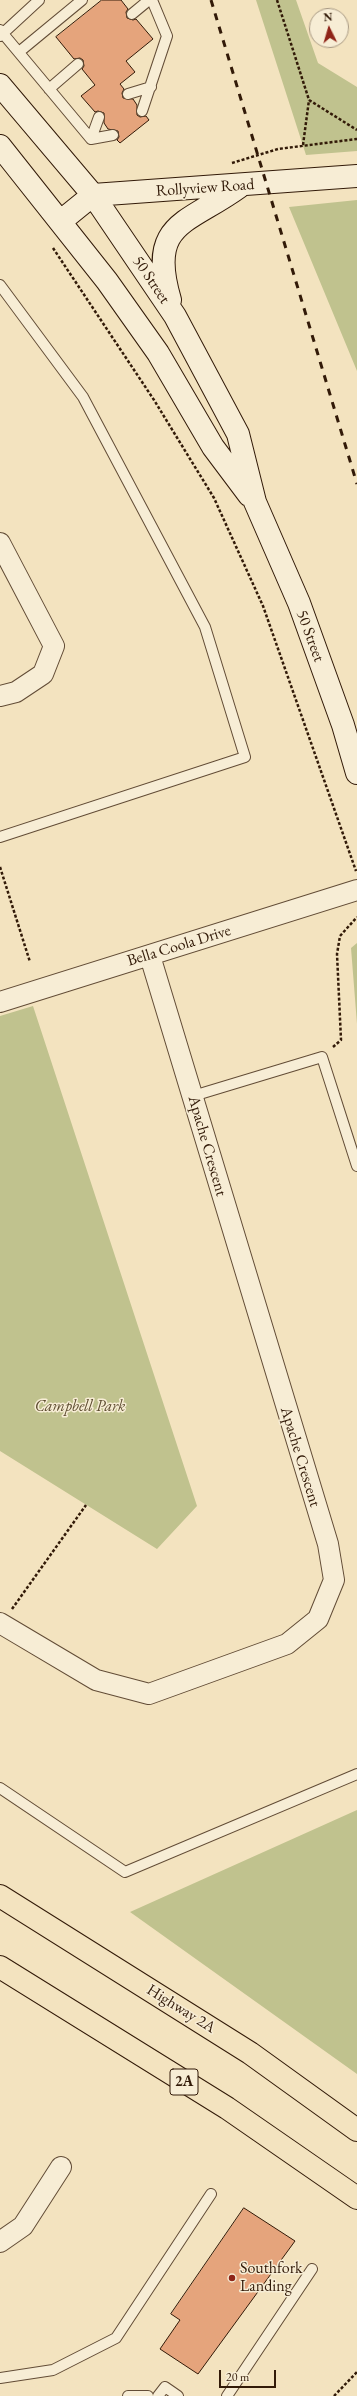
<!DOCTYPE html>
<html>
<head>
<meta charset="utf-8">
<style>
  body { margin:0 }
  #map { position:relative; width:357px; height:2396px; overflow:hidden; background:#f3e3bf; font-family:"EB Garamond",serif }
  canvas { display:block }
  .north { position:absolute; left:309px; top:8px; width:40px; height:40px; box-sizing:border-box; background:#f7edd5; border:1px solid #a89983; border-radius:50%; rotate:355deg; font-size:11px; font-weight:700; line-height:16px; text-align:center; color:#321a08 }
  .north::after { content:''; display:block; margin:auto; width:14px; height:18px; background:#8f2418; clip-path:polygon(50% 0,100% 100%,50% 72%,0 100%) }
  .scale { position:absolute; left:219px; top:2370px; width:57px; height:18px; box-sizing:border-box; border:2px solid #321a08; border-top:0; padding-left:5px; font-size:12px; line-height:14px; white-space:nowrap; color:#321a08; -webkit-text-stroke:3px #f7edd5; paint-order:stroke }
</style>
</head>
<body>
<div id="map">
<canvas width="357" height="2396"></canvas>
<div class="north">N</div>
<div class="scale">20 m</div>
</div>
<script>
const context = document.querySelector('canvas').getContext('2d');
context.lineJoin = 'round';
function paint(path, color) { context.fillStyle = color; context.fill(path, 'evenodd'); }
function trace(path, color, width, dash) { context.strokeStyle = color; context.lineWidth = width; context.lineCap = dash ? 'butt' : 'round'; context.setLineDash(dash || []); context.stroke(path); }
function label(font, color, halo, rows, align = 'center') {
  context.font = font + ' "EB Garamond",serif'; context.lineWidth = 3; context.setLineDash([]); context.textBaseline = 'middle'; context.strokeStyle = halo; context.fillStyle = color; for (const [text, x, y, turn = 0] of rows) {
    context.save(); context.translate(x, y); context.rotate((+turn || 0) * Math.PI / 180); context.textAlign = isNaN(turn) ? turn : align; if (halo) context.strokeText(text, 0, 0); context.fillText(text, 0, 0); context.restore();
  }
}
paint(new Path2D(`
  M256,0H296L318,63L357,87V151L306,155Z
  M357,200V371L289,207Z
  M357,943V1024L351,948Z
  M33,1006L197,1506L157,1549L0,1451V1016Z
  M357,1810V2074L130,1912Z`), '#c0c28e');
const building = new Path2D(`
  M102,0H121L128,9L126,12L127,18L133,20L136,19L153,39L126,61L135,72L120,84L124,89L122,93L123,98L133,99L137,105V115L140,117L146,116L149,120L120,143L117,140L119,137L118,131L108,129L104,123V113L98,111L95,112L81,96L95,85L82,69L84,66L83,60L80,58L74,59L56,37Z
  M244,2208L295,2241L198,2374L160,2349L180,2320L171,2314Z`);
paint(building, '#e5a47c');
trace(building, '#321a08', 1);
const lane = new Path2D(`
  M132,14L149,0
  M0,30L91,139
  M0,36L39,0
  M19,52L82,0
  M49,89L78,64
  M128,94L151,87
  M142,111L167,36L152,0
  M91,139L99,117
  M91,139L113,135
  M0,285L83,397L205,627L245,757L0,837
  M193,1096L322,1057L357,1166
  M0,1788L125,1872L357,1774
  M0,2378L53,2370L116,2338L211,2194
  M128,2396H148
  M158,2396L165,2387L178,2396
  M227,2396L312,2269`);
const street = new Path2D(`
  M0,543L54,646L43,674L16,692L0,696
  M0,1002L357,890
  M0,1623L96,1680L149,1694L287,1644L318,1619L334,1580L328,1544L150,956
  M0,2242L23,2226L61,2167`);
const secondary = new Path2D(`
  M0,85L93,195L175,316L238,434L255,502L299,603L343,725L357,773
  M0,146L107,281L158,353L213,447L249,495
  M61,221L93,195L357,176
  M170,300C147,222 188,224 239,187`);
const primary = new Path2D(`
  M0,1896L250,2053L357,2130
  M0,1967L227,2108L357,2198`);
trace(lane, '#624c36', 12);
trace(street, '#624c36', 22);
trace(secondary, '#321a08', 24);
trace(primary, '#321a08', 24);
trace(new Path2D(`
  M277,0L309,100L357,130
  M303,145L309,100
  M232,163L278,149L357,139
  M53,248L154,400L214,498L263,606L356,871
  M0,867L30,962
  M333,1047L341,1040L337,954L340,936L357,917
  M12,1609L86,1505
  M334,2396L357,2372`), '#321a08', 2.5, [3, 2]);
trace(lane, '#f7edd5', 10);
trace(street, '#f7edd5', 20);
trace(secondary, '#f7edd5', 22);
trace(primary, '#f3e3bf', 22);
trace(new Path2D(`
  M211,0L357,484`), '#321a08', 3, [7, 7]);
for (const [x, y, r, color] of [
  [232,2278,4,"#8f2418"]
]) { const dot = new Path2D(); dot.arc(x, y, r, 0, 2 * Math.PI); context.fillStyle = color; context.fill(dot); trace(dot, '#f7edd5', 1.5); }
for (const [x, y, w] of [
  [184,2082,28]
]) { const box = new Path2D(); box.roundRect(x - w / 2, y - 13, w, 26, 3); context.fillStyle = '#f7edd5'; context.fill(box); trace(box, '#321a08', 1); }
label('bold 15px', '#321a08', null, [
  ["2A",184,2082]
]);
label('16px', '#321a08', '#f7edd5', [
  ["Rollyview Road",205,188,-4],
  ["50 Street",151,280,56],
  ["50 Street",310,636,70],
  ["Bella Coola Drive",179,946,-17],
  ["Apache Crescent",207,1146,74],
  ["Apache Crescent",300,1457,73],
  ["Highway 2A",181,2009,32]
]);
label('italic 16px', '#5d4c30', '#f7edd5', [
  ["Campbell Park",80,1407]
]);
label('16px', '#321a08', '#f7edd5', [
  ["Southfork",240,2269],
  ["Landing",240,2287]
], 'left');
</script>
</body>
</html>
